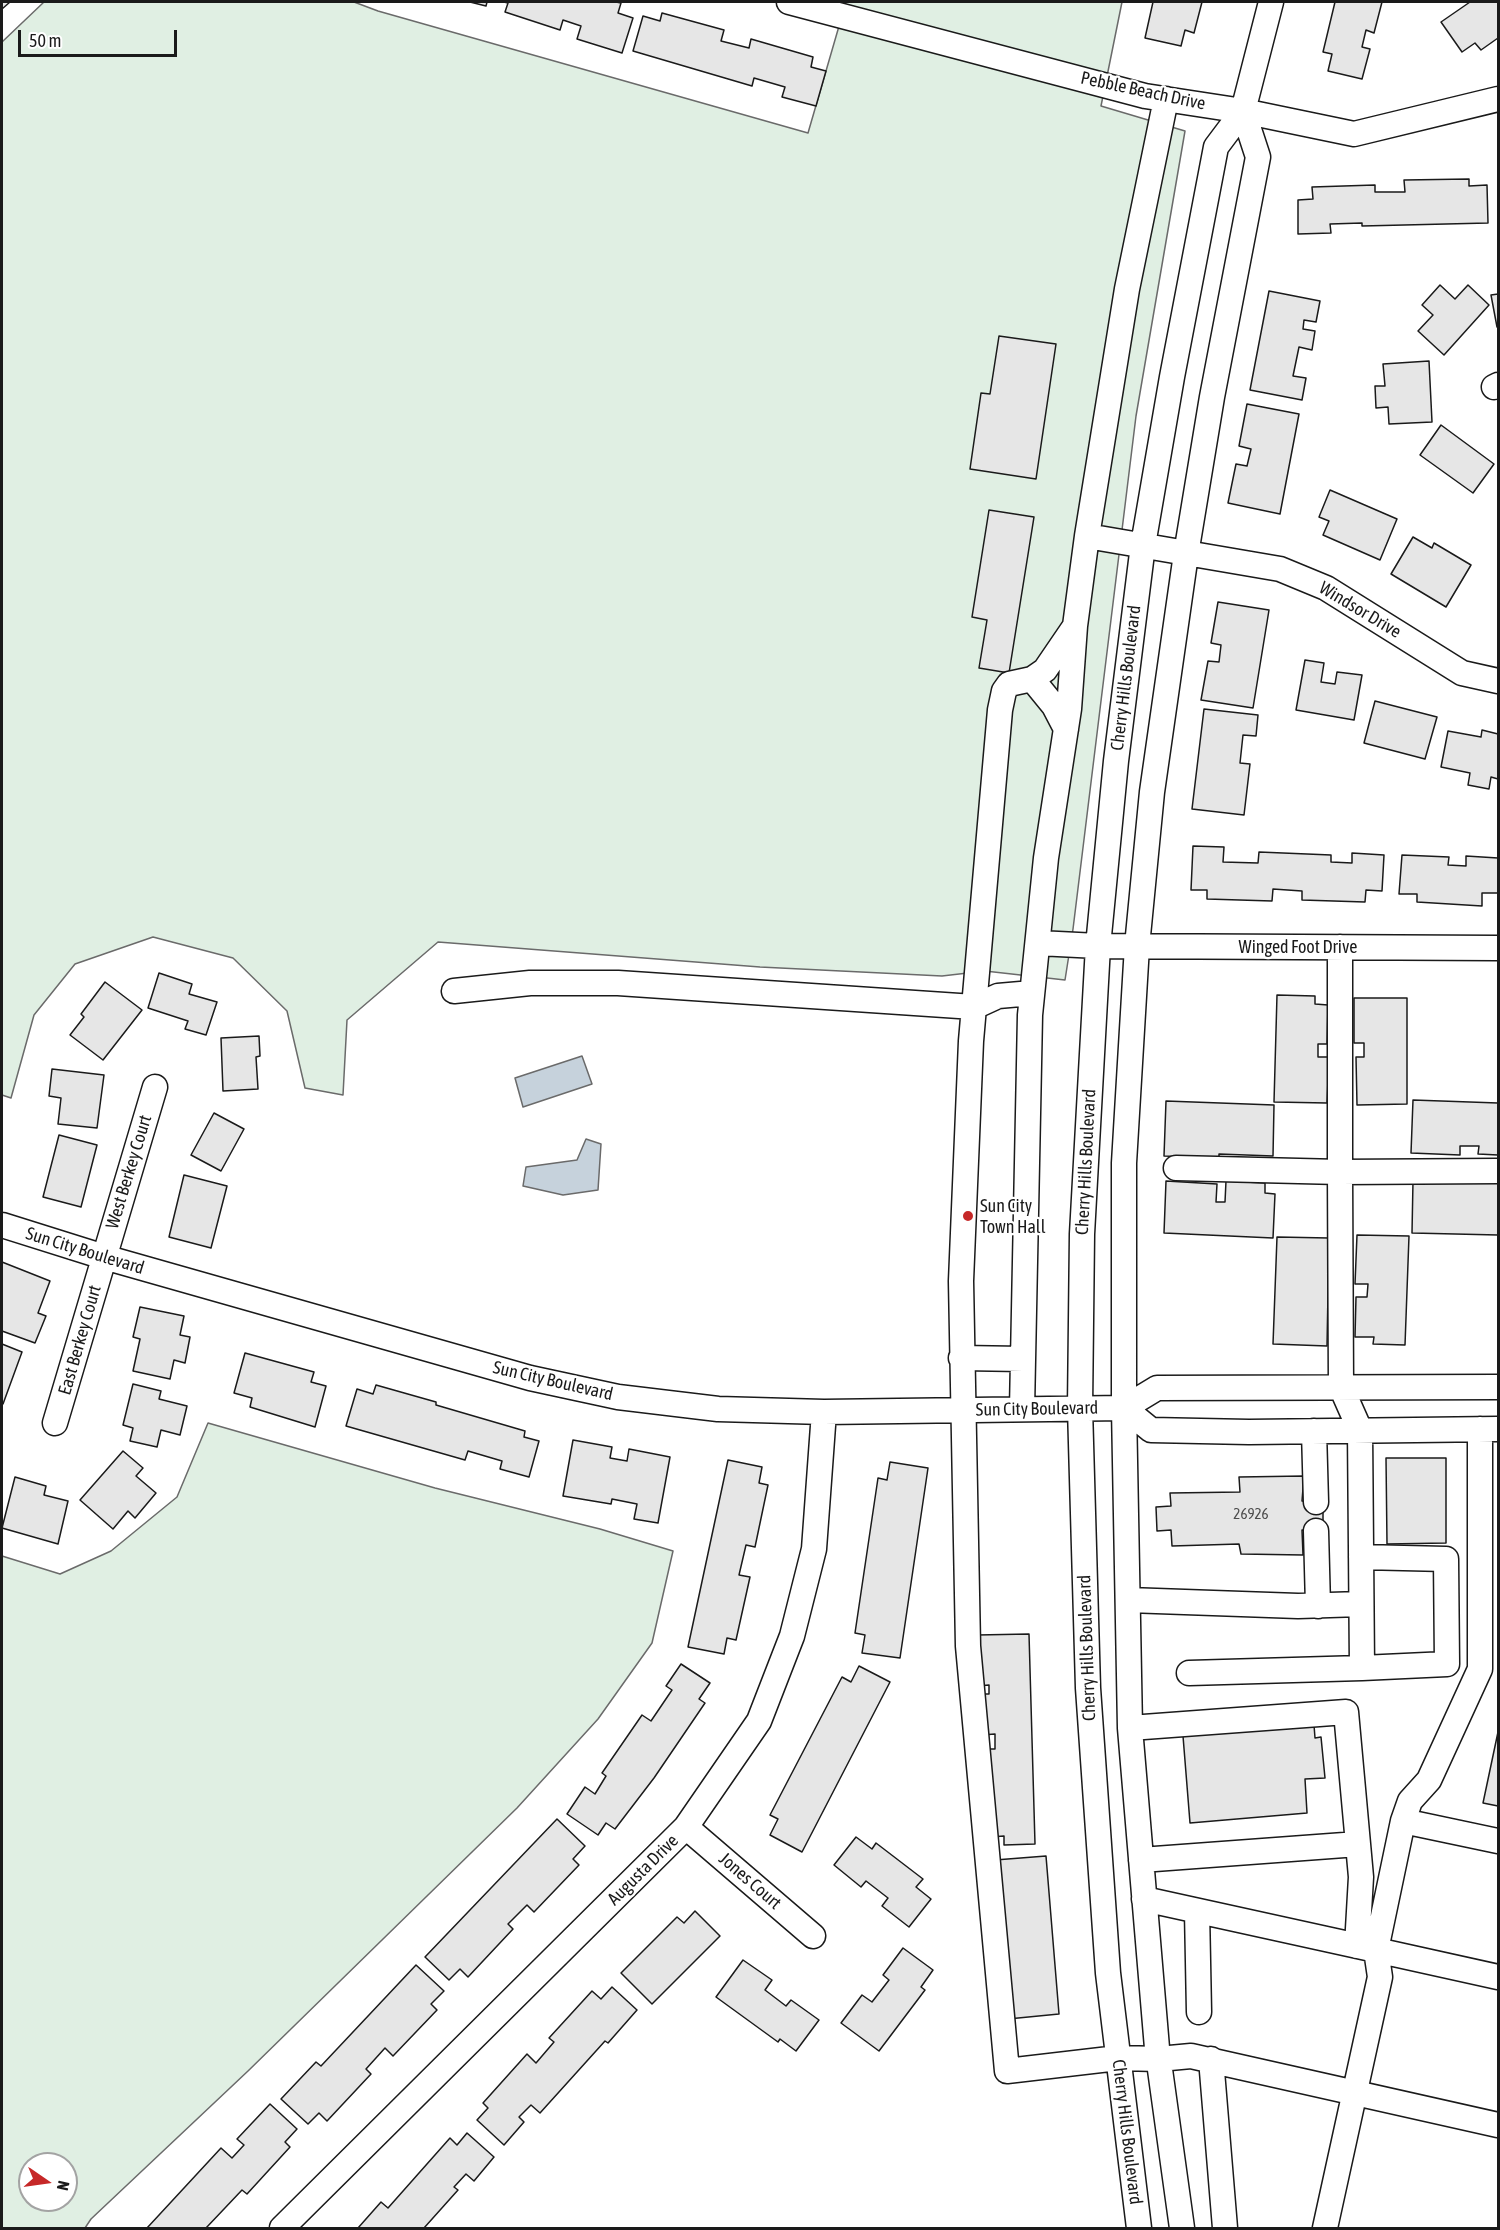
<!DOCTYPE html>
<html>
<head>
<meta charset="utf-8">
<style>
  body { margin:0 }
  #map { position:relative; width:1500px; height:2230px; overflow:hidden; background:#fff; font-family:"Asap Condensed",sans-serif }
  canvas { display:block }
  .frame { position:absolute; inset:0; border:3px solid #1a1a1a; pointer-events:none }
  .north { position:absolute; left:18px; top:2152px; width:60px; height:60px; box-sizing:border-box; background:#fff; border:2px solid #a3a3a3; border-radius:50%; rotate:103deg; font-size:16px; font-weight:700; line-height:24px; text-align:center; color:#1a1a1a }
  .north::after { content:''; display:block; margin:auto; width:21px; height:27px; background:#c62828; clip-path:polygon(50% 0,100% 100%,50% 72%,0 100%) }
  .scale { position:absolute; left:18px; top:30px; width:159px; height:27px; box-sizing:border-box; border:3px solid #1a1a1a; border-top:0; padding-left:8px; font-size:18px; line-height:21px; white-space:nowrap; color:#1a1a1a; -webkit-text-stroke:4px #fff; paint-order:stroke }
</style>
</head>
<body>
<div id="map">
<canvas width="1500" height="2230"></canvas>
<div class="frame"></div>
<div class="north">N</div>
<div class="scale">50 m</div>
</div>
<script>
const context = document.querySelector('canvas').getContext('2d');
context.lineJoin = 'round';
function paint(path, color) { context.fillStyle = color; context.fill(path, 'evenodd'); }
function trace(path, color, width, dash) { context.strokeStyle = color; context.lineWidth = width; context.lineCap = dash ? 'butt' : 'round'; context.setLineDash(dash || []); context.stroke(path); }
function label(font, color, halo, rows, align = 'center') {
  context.font = font + ' "Asap Condensed",sans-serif'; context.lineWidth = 4.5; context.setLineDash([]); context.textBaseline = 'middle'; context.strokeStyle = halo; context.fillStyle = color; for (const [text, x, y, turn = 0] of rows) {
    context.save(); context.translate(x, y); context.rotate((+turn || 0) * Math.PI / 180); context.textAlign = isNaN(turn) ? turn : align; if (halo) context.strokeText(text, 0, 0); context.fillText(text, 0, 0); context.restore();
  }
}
const green = new Path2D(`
  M44,2H354L378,11L808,133L846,2H1122L1101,106L1185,131L1136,416L1073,929L1065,980L985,971L942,976L760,967L438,942L347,1020L343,1095L305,1088L287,1011L233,958L153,937L75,964L34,1015L11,1098L2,1095V42Z
  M208,1423L435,1488L600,1529L673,1551L652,1643L598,1719L517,1808L248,2071L91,2219L85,2228H2V1556L60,1574L111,1551L177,1497ZM30,2164H66V2200H30Z`);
paint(green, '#e0efe3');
trace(green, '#6a6a6a', 1.5);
const water = new Path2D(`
  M582,1056L592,1084L523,1107L515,1078Z
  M586,1139L601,1144L598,1190L563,1195L523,1186L526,1167L577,1160Z`);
paint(water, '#c6d2dc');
trace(water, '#6a6a6a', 1.5);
const building = new Path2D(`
  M2,2H10L2,9Z
  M470,2H487L486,6Z
  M504,2H616L621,3L618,13L633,18L622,53L577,39L581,26L563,20L560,30L505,12L508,3Z
  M1153,2H1202L1194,33L1185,30L1181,46L1145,38Z
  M1335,2H1382L1374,33L1366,30L1362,47L1370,49L1362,79L1328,71L1332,54L1323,52Z
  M1470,2H1498V38L1481,50L1475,43L1462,52L1441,22Z
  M662,13L724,30L721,41L749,48L751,39L813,57L811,67L826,71L816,106L782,97L785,87L754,78L752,86L633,51L643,16L660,21Z
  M1469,179V186L1487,185L1488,223L1362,226V223L1330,224L1331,233L1298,234V200L1313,199L1312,187L1375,185V192H1405L1404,180Z
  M1440,285L1455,299L1468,285L1489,305L1444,355L1418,331L1433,315L1422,305Z
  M1269,291L1320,301L1316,322L1304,320L1303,329L1315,331L1312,350L1299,347L1293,376L1306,378L1302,400L1250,390Z
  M1498,294V326L1497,327L1491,295Z
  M999,336L1056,344L1036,479L970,469L981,393L990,394Z
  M1429,361L1432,422L1389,424L1388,407L1376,408L1375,386H1385L1383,364Z
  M1247,404L1299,414L1280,514L1228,503L1236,464L1247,466L1251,449L1239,446Z
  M1441,425L1494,464L1473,493L1420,455Z
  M1330,490L1397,519L1380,560L1323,535L1329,521L1319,517Z
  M989,510L1034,517L1009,673L979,668L987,620L972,617Z
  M1413,537L1432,548L1434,543L1471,565L1446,607L1391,574Z
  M1218,602L1269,610L1253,708L1201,700L1208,661L1219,662L1221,645L1211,643Z
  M1305,660L1324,663L1321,682L1335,684L1337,672L1362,675L1354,720L1296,710Z
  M1375,701L1437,717L1425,759L1364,743Z
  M1204,709L1258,715L1256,736L1243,735L1240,763L1250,764L1244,815L1192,809Z
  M1482,730L1498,734V779L1491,777L1489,789L1468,785L1470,773L1441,767L1448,731L1481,737Z
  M1193,846L1224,847L1223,862L1258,863L1259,852L1331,855V862L1352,863V853L1384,855L1382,891L1366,890L1365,902L1302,900V891L1273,889L1272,901L1207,899V890H1191Z
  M1402,855L1449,857L1448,865L1466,866V856L1498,858V893H1482V906L1417,902V894H1399Z
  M159,973L192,984L189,994L217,1002L206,1035L185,1029L188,1021L148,1008Z
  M105,982L142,1010L103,1060L70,1035L84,1017L81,1014Z
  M1277,995L1315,996V1004L1328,1005L1327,1044H1318V1057H1329L1327,1103L1274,1102Z
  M1354,998H1407V1104L1357,1105L1356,1057H1364V1043H1354Z
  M259,1036L260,1056L256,1057L258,1089L223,1091L221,1038Z
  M52,1069L104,1075L97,1128L58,1124L61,1098L49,1096Z
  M1413,1100L1498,1103V1155L1478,1154L1479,1146H1460V1155L1411,1153Z
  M1166,1101L1274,1105L1273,1156L1219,1154V1158L1164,1156Z
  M214,1113L244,1129L221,1171L191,1155Z
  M59,1135L97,1145L81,1207L43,1197Z
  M184,1175L227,1186L211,1248L169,1237Z
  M1166,1181L1217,1184L1216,1202H1225L1226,1181L1265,1183V1193L1275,1194L1273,1238L1164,1233Z
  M1413,1181H1498V1235L1412,1233Z
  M1357,1235L1409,1236L1405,1345L1373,1344L1374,1337H1355L1356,1297H1367L1368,1284H1355Z
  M1277,1237L1329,1238L1327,1346L1273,1344Z
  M2,1262L50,1281L38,1313L46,1316L35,1343L2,1331Z
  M140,1307L184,1316L180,1335L190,1337L185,1363L174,1360L170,1379L133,1371L140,1339L133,1337Z
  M2,1344L22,1352L3,1404H2Z
  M245,1353L314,1372L311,1382L326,1386L315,1427L250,1407L252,1398L234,1393Z
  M133,1384L161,1391L159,1399L187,1406L180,1435L161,1430L157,1447L130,1441L133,1428L123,1425Z
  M376,1385L436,1402V1405L525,1431L524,1437L539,1441L529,1477L500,1469L502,1461L468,1451L465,1460L346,1426L357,1389L373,1394Z
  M573,1440L612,1447L610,1458L627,1461L629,1449L670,1457L658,1523L634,1519L637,1504L612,1499L611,1504L563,1496Z
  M123,1451L143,1468L136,1476L156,1493L135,1518L128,1511L113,1529L80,1500Z
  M1386,1458H1446V1543L1387,1544Z
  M728,1460L762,1467L759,1483L768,1485L755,1547L746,1545L739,1575L750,1577L736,1640L727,1638L724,1654L688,1647Z
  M890,1462L928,1468L900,1658L862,1653L865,1635L855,1633L878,1478L887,1480Z
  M1304,1476L1302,1501L1323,1502V1531L1302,1530L1303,1555L1241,1554L1239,1544L1172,1546L1171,1530L1157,1531L1156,1507L1171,1506L1170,1493L1240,1492L1239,1477Z
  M15,1477L46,1486L44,1495L68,1501L58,1544L2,1528Z
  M1029,1634L1035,1844L1004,1845V1836L991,1837L987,1749H995V1734L982,1735L981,1694H989V1685L978,1686L977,1635Z
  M681,1664L710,1683L699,1699L705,1703L654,1778L615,1829L606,1823L598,1835L567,1814L585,1787L595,1794L606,1776L602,1773L642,1715L651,1721L672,1690L666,1686Z
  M859,1666L890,1682L802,1852L770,1835L778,1819L770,1815L842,1677L851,1682Z
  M1314,1725L1315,1738L1321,1737L1325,1778L1305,1779L1307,1813L1190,1823L1183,1736Z
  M1498,1732V1806L1483,1803Z
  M557,1819L585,1846L573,1859L579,1865L534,1912L527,1905L508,1924L513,1929L468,1977L460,1969L449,1980L425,1957Z
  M856,1837L872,1849L876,1843L923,1879L916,1887L931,1899L909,1927L882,1906L888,1898L866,1881L861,1887L834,1865Z
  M1046,1856L1059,2014L1008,2019L995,1860Z
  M695,1911L720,1936L652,2004L621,1973L677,1917L684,1923Z
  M903,1948L933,1970L921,1987L925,1990L879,2051L841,2023L862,1995L872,2002L889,1980L883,1975Z
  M743,1960L772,1980L765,1990L786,2006L791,2000L819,2020L796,2051L780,2039L778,2042L716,1997Z
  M416,1965L444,1991L431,2004L437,2010L393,2056L385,2048L366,2069L371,2074L327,2121L319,2113L308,2124L281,2099L316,2062L321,2066Z
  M612,1987L637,2010L608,2043L605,2041L540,2113L531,2105L519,2117L524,2122L504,2145L477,2120L488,2108L483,2103L527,2054L536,2063L554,2042L549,2038L592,1991L601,1999Z
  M270,2104L297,2129L285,2142L290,2147L247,2194L242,2190L206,2228H147L221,2148L232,2158L244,2145L237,2139Z
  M467,2133L494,2157L474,2181L466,2174L454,2187L458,2190L424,2228H358L381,2202L388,2208L450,2138L457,2145Z`);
paint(building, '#e6e6e6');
trace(building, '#1a1a1a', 1.5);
const minor = new Path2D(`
  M789,2L1145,96L1243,111L1354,134L1498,99
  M1494,387L1498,385
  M1087,536L1280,569L1326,588L1462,673L1498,681
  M1075,626L1045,670L1032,679L1009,684L1004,691L1000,710L971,1041L961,1281L968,1646L1007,2071L1118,2058L1159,2059L1191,2056L1498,2125
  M1032,679L1054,706L1066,729
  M1038,943L1098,946L1498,948
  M1340,947V1172L1498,1171
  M454,991L530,983H618L974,1007L998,996L1032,993
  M1176,1168L1340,1172L1341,1387L1360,1430L1362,1668L1189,1673
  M2,1225L104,1257L530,1378L618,1397L718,1409L824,1412L1124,1408L1157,1388L1498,1387
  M961,1358L1023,1359
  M1124,1408L1151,1430L1249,1432L1498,1429
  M1022,1409L1030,1015L1046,858L1069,709L1075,626L1087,536L1127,289L1166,99
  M55,1423L155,1087
  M1314,1431L1316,1502
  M1316,1531L1318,1606
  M1361,1557L1446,1559L1447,1664L1362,1668
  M1128,1600L1298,1606L1361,1604
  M1130,1728L1346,1712L1361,1877L1357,1946
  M1403,1821L1498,1841
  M686,1827L813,1936
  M1141,1860L1358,1844
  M1144,1899L1376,1950L1403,1821L1410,1801L1429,1780L1480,1669V1429
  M1197,1911L1199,2012
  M1211,2059L1225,2228
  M282,2228L686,1827L759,1721L792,1636L814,1549L824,1412
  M1139,2228L1108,1973L1088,1688L1080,1408L1082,1234L1098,946L1116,761L1143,545L1172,377L1216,147L1243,111L1271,2
  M1182,2228L1157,2048L1130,1728L1124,1408V1163L1137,946L1152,792L1186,554L1212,397L1258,157L1243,111
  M1325,2228L1380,1977L1376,1950L1498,1977`);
trace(minor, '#1a1a1a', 27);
trace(minor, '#fff', 24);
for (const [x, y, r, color] of [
  [968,1216,6,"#c62828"]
]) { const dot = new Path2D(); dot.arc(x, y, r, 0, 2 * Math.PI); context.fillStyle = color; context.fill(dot); trace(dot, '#fff', 2); }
label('15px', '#4d4d4d', null, [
  ["26926",1251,1514]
]);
label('18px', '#1a1a1a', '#fff', [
  ["Pebble Beach Drive",1143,91,12],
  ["Windsor Drive",1360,610,31],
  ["Cherry Hills Boulevard",1126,678,-83],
  ["Winged Foot Drive",1298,947],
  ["Cherry Hills Boulevard",1086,1162,-87],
  ["West Berkey Court",129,1172,-73],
  ["Sun City Boulevard",85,1251,17],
  ["East Berkey Court",80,1340,-74],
  ["Sun City Boulevard",553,1381,13],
  ["Sun City Boulevard",1037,1409,-1],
  ["Cherry Hills Boulevard",1087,1648,-92],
  ["Augusta Drive",643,1870,-45],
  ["Jones Court",750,1881,41],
  ["Cherry Hills Boulevard",1127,2132,83]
]);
label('18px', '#1a1a1a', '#fff', [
  ["Sun City",980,1206],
  ["Town Hall",980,1227]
], 'left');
</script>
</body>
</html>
